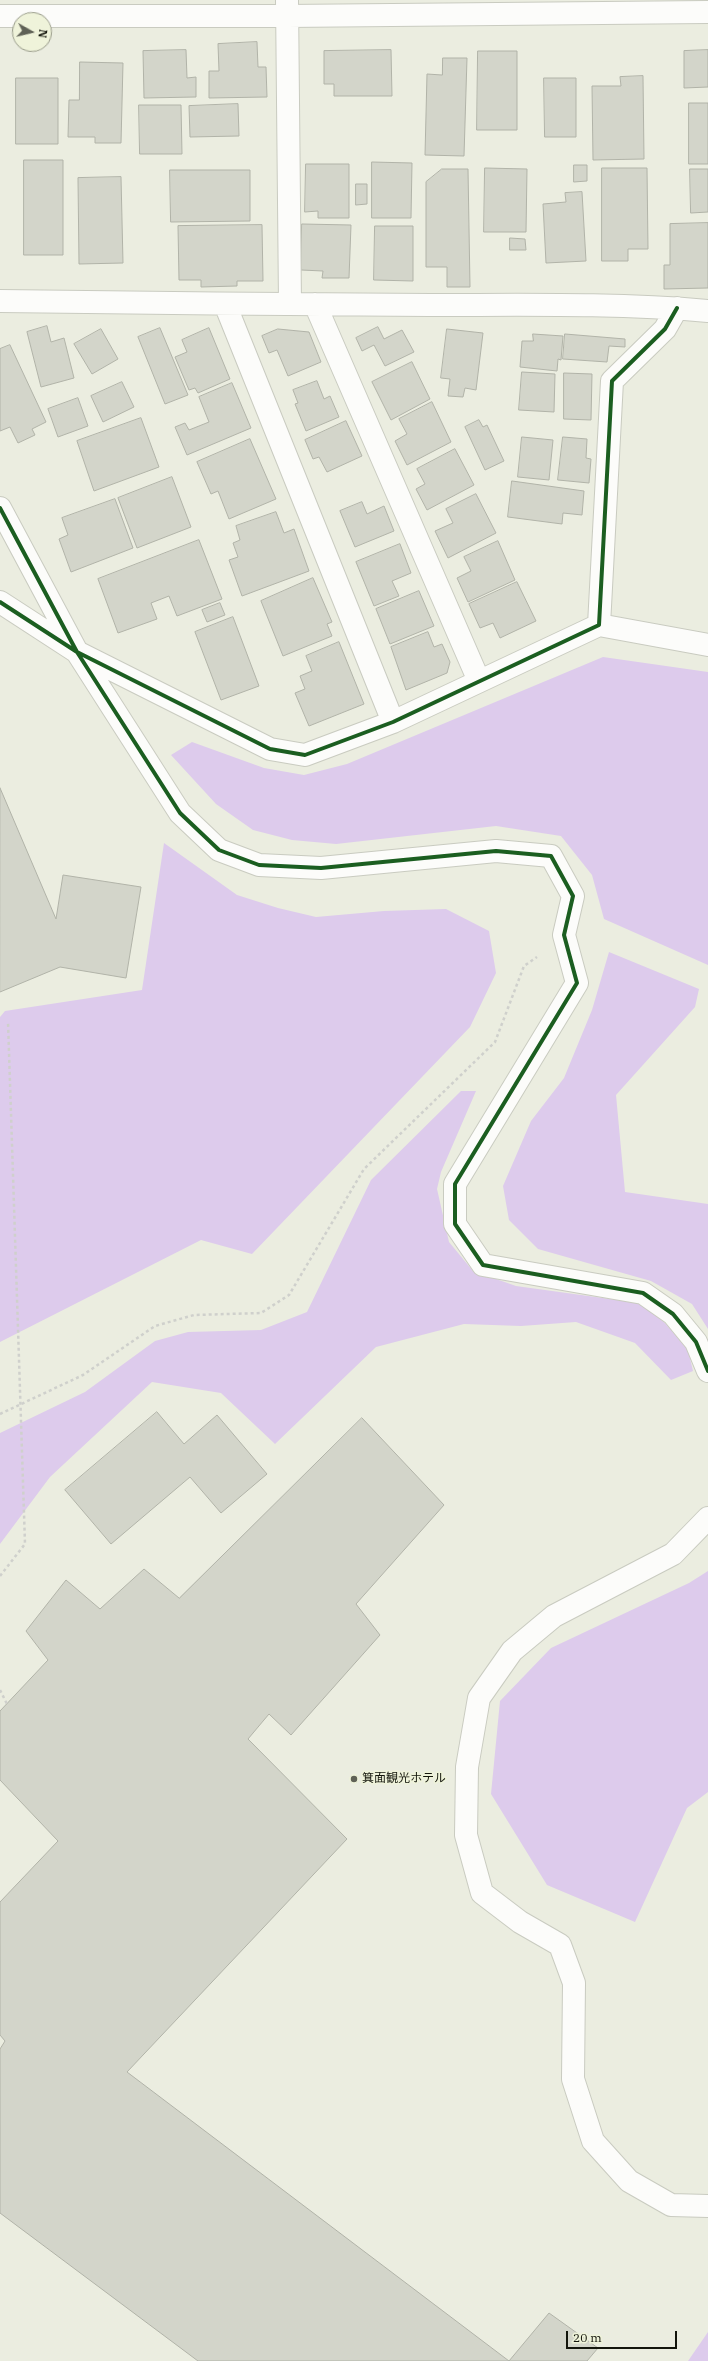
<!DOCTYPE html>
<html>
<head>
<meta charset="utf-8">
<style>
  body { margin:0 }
  #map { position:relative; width:708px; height:2361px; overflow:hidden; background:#ebede0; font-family:"IBM Plex Serif",serif }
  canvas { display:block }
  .north { position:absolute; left:12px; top:12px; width:40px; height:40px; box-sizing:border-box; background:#eff3da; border:1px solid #979a88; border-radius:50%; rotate:98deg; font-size:11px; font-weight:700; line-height:16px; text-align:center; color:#13150c }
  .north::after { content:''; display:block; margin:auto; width:14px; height:18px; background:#5f6156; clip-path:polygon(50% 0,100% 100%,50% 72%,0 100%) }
  .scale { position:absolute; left:566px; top:2331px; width:111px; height:18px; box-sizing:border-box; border:2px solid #13150c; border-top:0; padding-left:5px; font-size:12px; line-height:14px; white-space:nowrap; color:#13150c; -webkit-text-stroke:3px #eff3da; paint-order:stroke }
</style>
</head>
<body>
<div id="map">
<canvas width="708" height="2361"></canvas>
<div class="north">N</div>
<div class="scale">20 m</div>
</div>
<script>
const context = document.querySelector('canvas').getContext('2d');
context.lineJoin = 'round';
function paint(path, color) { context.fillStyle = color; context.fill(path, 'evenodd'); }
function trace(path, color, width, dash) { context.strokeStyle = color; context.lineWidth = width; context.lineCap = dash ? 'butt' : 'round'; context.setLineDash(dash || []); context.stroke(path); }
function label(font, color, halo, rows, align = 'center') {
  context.font = font + ' "IBM Plex Serif","Noto Sans JP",serif'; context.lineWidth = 3; context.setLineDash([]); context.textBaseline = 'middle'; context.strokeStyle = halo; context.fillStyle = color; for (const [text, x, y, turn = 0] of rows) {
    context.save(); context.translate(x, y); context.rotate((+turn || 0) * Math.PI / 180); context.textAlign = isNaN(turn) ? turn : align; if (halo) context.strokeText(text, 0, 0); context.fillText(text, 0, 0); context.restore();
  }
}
paint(new Path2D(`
  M603,657L708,672V965L604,919L592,875L561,836L496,826L336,844L292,840L253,830L216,804L171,755L192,742L264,768L304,775L347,764Z
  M164,843L237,895L278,908L316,917L384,911L446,909L489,931L496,973L470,1027L252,1254L201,1240L0,1342V1017L5,1011L142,990Z
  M609,952L699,989L695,1007L616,1095L625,1192L708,1204V1329L692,1304L651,1281L538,1249L509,1220L503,1186L531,1121L564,1078L592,1010Z
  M461,1091H476L441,1172L437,1189L449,1242L473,1271L516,1286L639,1303L665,1323L688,1350L693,1371L671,1380L635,1343L576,1322L521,1326L464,1324L376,1347L275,1444L221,1393L152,1382L50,1477L0,1544V1433L85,1392L155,1341L188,1332L261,1330L307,1312L371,1180Z
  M708,1571V1792L687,1808L635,1922L547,1885L491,1794L500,1701L551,1648L689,1583Z
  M708,2332V2361H688Z`), '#ddcbec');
const building = new Path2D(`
  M257,42L258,67H266L267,97L209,98V71H219L218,44Z
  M186,50L187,78L196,77V97L144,98L143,51Z
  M391,50L392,96H334V84H324V51Z
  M708,50V87L684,88V51Z
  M478,51H517V130H477Z
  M443,58H467L464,156L425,155L427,74L442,75Z
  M80,62L123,63L121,143H95V137H68L69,100H79Z
  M643,76L644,159L593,160L592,86H621L620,77Z
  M16,78H58V144H16Z
  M544,78H576V137H545Z
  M689,103H708V164H689Z
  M238,104L239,136L190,137L189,106Z
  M139,105H181L182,154H140Z
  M24,160H63V255H24Z
  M372,162L412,163L411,218H372Z
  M306,164H349V218H318V211L305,212Z
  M574,165H587V181L574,182Z
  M485,168L527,169L526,232H484Z
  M602,168H647L648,249H628V261H602Z
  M442,169H468L470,287H447V267H426V182Z
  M690,169H708V212L691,213Z
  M170,170H250V221L171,222Z
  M121,177L123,263L79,264L78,178Z
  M356,184H367V204L356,205Z
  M582,192L586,261L546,263L543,204L566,202L565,193Z
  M708,223V288L664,289V265H670V224Z
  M302,224L351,225L349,278H322L323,271L301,270Z
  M262,225L263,281H237V286L201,287V280H179L178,226Z
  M375,226H413V281L374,280Z
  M510,238L525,239L526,250H510Z
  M47,326L51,342L64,338L74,378L41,387L27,332Z
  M378,327L384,339L402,330L414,352L385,366L374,345L362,351L356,338Z
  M160,328L188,395L165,404L138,337Z
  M209,328L230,379L198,393L195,388L189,390L175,357L187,352L182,340Z
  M101,329L118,359L92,374L74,344Z
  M278,329L309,332L321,362L288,376L277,350L269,353L262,336Z
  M447,329L483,333L476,390L465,388L463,397L448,396L450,379L441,378Z
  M533,334L563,336L561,360L558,359L557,371L520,367L522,341H533Z
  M565,334L625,339V347L609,346L607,362L563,359Z
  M10,345L46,422L32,429L35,435L18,443L10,427L0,431V349Z
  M412,362L430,399L391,420L372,382Z
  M522,372L555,374L554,412L519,410Z
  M564,373L592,374L591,420L564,419Z
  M317,381L324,399L330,396L339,417L306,431L295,404L298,403L293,390Z
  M122,382L134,407L103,422L91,396Z
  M232,383L251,428L187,455L175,427L185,423L189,430L209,422L199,397Z
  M78,398L88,426L58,437L48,409Z
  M432,402L451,442L407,465L395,441L407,434L399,419Z
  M141,418L159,467L94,491L77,441Z
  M479,420L483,427L487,425L504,461L485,470L465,427Z
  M346,421L362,456L327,472L319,457L313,459L305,440Z
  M522,437L553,440L549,480L518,477Z
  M563,437L587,439L586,458L591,459L589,483L558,480Z
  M250,439L276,499L229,519L218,491L211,494L197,462Z
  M455,449L474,485L427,510L416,489L425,484L417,469Z
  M172,477L191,527L137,548L118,498Z
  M512,481L584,491L582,515L563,513L562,524L508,517Z
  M476,494L496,533L448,558L435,531L453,523L446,509Z
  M115,499L133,548L71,572L59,539L68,535L62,518Z
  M362,502L367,514L384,506L394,531L355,547L340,511Z
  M276,512L284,533L294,529L309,571L242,596L229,560L238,557L233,543L240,540L236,526Z
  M199,540L222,599L177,616L169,596L151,603L157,619L118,633L98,579Z
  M498,541L515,580L468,602L457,578L471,571L464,557Z
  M400,544L411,573L392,581L399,596L374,606L356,562Z
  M313,578L332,622L327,624L332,636L283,656L261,601Z
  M517,582L536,621L500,638L493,623L480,628L469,604Z
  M419,591L434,626L390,644L376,609Z
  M220,603L225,615L207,622L202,610Z
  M233,617L259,686L221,700L195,632Z
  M428,632L434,647L442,644L450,662L447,673L406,690L391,647Z
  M339,642L364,704L309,726L295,693L305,689L300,676L312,671L306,656Z
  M0,788L56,919L63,875L141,887L126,978L60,967L0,992Z
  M157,1412L184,1444L217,1415L267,1474L221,1513L190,1477L111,1544L65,1490Z
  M362,1418L444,1505L356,1604L380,1635L291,1735L269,1714L248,1739L347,1839L127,2072L509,2361L549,2313L598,2348L587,2361H198L0,2213V2049L5,2041L0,2035V1902L58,1841L0,1780V1711L48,1660L26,1631L66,1580L100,1609L144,1569L179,1598Z`);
paint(building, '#d3d5ca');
trace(building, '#b1b3a8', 1);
const minor = new Path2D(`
  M287,0L290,303
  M0,16H287L708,12
  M0,301C144,303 287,304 431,305C523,305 616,303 708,311
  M225,304L393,722
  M315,304L479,681
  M0,508L77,652L180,813L219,850L259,865L321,868L496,851L551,856L573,896L564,935L577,983L455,1184V1224L483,1265L643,1293L673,1314L696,1342L708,1371
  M0,602L77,652L270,749L305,755L393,722L599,625L612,381L665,329L677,308
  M599,625L708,645
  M708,1518L673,1554L554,1616L512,1651L479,1698L467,1767L466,1835L482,1893L520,1922L560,1945L574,1983L573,2079L593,2141L629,2181L671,2205L708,2206`);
trace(minor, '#c9cbc0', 24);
trace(new Path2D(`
  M0,1414L83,1375L155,1326L194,1315L261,1313L289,1295L364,1169L495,1042L524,966L537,957
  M0,1690L7,1704`), '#cfd0cc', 2.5, [3, 3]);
trace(minor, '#fcfcfa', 22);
trace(new Path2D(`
  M0,1576L25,1544L8,1021`), '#cfd0cc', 2.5, [3, 3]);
trace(new Path2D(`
  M0,508L77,652L180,813L219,850L259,865L321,868L496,851L551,856L573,896L564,935L577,983L455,1184V1224L483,1265L643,1293L673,1314L696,1342L708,1371
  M0,602L77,652L270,749L305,755L393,722L599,625L612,381L665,329L677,308`), '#1b5e20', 4);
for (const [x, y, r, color] of [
  [354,1779,4,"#5f6156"]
]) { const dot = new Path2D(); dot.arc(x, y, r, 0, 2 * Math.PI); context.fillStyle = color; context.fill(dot); trace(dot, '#eff3da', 1.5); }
label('12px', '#13150c', '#eff3da', [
  ["箕面観光ホテル",362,1779]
], 'left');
</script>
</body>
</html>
